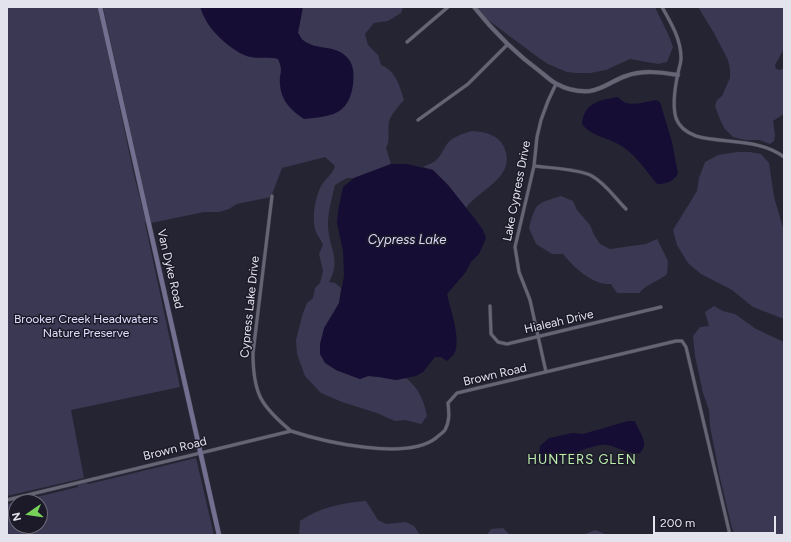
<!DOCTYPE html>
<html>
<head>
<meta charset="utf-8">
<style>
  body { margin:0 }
  #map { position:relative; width:791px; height:542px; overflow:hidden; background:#252432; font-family:Figtree,sans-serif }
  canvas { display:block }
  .frame { position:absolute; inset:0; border:8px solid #e3e3ed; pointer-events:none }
  .north { position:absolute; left:8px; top:494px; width:40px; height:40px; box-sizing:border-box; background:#1c1a28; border:1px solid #6c6a77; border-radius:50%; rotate:257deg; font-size:11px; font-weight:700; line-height:16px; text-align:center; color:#e3e3ed }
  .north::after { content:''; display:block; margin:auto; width:14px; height:18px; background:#77d259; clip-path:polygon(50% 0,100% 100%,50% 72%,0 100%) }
  .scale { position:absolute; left:653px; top:516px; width:123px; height:18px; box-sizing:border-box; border:2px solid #e3e3ed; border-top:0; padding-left:5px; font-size:12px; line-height:14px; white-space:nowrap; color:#e3e3ed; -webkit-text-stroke:3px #1c1a28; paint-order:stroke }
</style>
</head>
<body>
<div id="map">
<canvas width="791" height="542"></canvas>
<div class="frame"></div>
<div class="north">N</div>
<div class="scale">200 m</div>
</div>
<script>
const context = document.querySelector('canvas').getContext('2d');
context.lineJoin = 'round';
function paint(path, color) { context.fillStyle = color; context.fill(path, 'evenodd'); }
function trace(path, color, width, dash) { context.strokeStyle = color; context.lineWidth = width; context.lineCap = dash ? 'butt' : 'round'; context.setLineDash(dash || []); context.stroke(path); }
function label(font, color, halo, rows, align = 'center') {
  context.font = font + ' Figtree,sans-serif'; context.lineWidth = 3; context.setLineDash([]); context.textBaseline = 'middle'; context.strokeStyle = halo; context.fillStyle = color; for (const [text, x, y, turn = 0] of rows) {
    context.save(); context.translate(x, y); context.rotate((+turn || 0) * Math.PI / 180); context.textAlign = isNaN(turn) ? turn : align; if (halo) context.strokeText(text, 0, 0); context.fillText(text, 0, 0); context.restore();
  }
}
paint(new Path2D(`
  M7,7H98L134,175L146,222L145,223L180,387L71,410L84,478L7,496Z
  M103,7H403L401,13L388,21L374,23L365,34L368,45L378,55L381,65C395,70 400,86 404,100C399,106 391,114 389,122C387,131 391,139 386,148L391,164L354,178H347L335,185C332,198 328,211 328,224C328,248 342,259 329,282L335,283L341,288L339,303L333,315L336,370L360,379L368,376L379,377L396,380L406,378C419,388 424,401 427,416L421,424L405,420L395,421L377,413L342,402L321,393L305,376L297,354L296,340L303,313L307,303L313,298L315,288L320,283L323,271L319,254L323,245C321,239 316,234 315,229C312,216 315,198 321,186C325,179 333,174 335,166L325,157L282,168L271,197L237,204L229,209L219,212H204L151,223Z
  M477,7H655L669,36L673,47L667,62L658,64L630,59L606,70L590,73H576L567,72L548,64L539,58L484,17Z
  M698,7H784V49L775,65L776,69L780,70L784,68V114L773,121L775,135L774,141L770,144L759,140H745L733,137L725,129L721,122L715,106L717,100L722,96L730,78V69L728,60L714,33Z
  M472,131C484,132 498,134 504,147C517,177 481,188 466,208L448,185L433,170L423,167C426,165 431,164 434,162C440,158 443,150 447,144C453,136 463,134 472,131Z
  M737,152H750L761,154L769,163L774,197L784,231V319L753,307L732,290L701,274L688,263L677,245L673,230L697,191L699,178L705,162L718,155Z
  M561,196L573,201L577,210L590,225L594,235L600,244L610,249L646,244L657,239L668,261L667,274C657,282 648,283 639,293H617L611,284C607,284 602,284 598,282C585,278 571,264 563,254H552L536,244L529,228C536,202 536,204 561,196Z
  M714,306L723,311L735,314L756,329L784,342V535H735L732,528L720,478L710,426L709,410L703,393L695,356L693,336L700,327L709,326L705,312Z
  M196,458L214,535H7V504L16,502V526H40V502H16L78,487V485L86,483L89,484Z
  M366,501L378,520L386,524L406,522L414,526L420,535H299L300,521C320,507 343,503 366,501Z
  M503,528L510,535H487L491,529Z
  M595,530L603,533L605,535H583Z`), '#3b3853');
paint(new Path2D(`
  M200,7H303L298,33C300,35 301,39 303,40C317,52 337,42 350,61C354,68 354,77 353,85C348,116 331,116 304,119C291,110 281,101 280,84C279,71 284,73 278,59C266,56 255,60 244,55C231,49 216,36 208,24C205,19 202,13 200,7Z
  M618,97C628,109 643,102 656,100L660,102L672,142L678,174C672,182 667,184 657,184C646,171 638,157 623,147C611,138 591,137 582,124C584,103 599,100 618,97Z
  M391,164H407L433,170L448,185L475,219L483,230L486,238L479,254L471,262L465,273L447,294C450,309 462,340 454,354C453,356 449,359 447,361L441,357H435L423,372L416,376L396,380L379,377L368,376L360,379L336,370L325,363L320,354V344L324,328L339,303L344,276L343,251L337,223L338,211L343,187L354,178Z
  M628,421H635C639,433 650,442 640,453C628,455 619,447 607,445C592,443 563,459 549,466L542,464L539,456L540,446L549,438L573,433L583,434Z`), '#160d35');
const minor = new Path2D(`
  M662,7C671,23 681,39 681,58C681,63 679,68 678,73C675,87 672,105 676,118C679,127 688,133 696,136C724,144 759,138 784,157
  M407,42L448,7
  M418,120L468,84L507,45
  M534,166C549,168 580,169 592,176C606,184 615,198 626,209
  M272,196L253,353C253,394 261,406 291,431
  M490,306L491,334L498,342L507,344L661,307
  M546,372L530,300L519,272L515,247L534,166L537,137L541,120L548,101L556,84
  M7,500L291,431C324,442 407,461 436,438C439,435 443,433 445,430C450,421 449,412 448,403L457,393L676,341H682L686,347L730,535`);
const tertiary = new Path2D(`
  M474,7C494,32 516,54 542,73C547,77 552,82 557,84C566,89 579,92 590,91C604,89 613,80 626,76C643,70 660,72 678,75`);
const secondary = new Path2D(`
  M100,7L219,535`);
trace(minor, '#41404d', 4);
trace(tertiary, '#41404d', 5);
trace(secondary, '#41404d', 5.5);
trace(minor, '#666576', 3);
trace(tertiary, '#666576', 4);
trace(secondary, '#726f91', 4.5);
label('12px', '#e3e3ed', '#1c1a28', [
  ["Lake Cypress Drive",517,191,-79],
  ["Van Dyke Road",170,269,77],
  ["Cypress Lake Drive",250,307,-84],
  ["Hialeah Drive",559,322,-13],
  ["Brown Road",495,375,-13],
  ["Brown Road",175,449,-14]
]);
label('12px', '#e2e0ff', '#1c1a28', [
  ["Brooker Creek Headwaters",86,319],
  ["Nature Preserve",86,333]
]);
label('italic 13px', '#dbd9f8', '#1c1a28', [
  ["Cypress Lake",407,240]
]);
context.letterSpacing = '1px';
label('13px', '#bdefae', '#1c1a28', [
  ["HUNTERS GLEN",582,460]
]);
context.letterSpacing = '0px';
</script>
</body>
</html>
